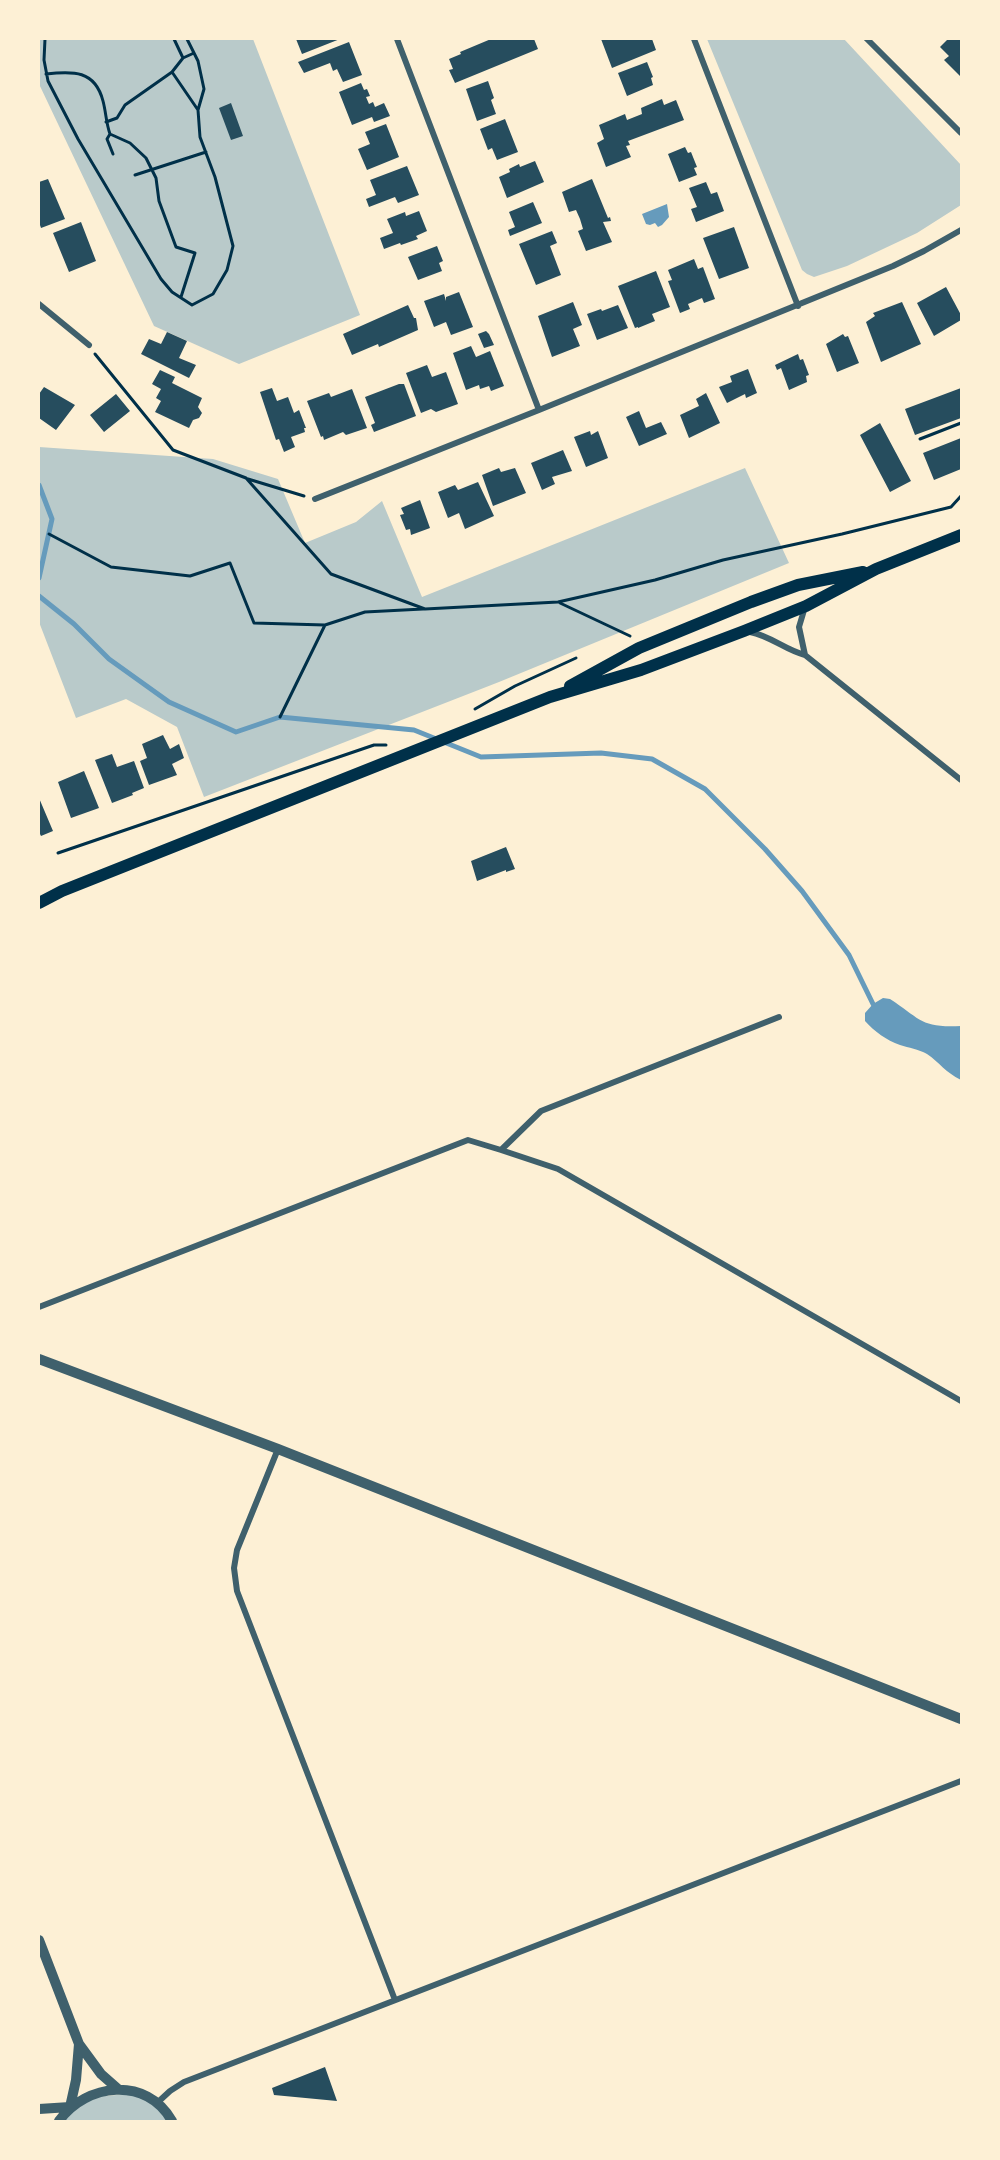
<!DOCTYPE html>
<html>
<head>
<meta charset="utf-8">
<style>
  body { margin:0 }
  #map { position:relative; width:1000px; height:2160px; overflow:hidden; background:#fdf0d5; font-family:"Exo 2",sans-serif }
  canvas { display:block }
  .frame { position:absolute; inset:0; border:40px solid #fdf0d5; pointer-events:none }
</style>
</head>
<body>
<div id="map">
<canvas width="1000" height="2160"></canvas>
<div class="frame"></div>
</div>
<script>
const context = document.querySelector('canvas').getContext('2d');
context.lineJoin = 'round';
function paint(path, color) { context.fillStyle = color; context.fill(path, 'evenodd'); }
function trace(path, color, width, dash) { context.strokeStyle = color; context.lineWidth = width; context.lineCap = dash ? 'butt' : 'round'; context.setLineDash(dash || []); context.stroke(path); }
paint(new Path2D(`
  M39,39H253L360,315L239,364L154,326L39,84Z
  M707,39H844L961,165V205L917,233L847,266L814,277L807,274L802,270Z
  M39,447L213,459L278,479L305,543L356,522L382,501L422,597L745,468L789,563L499,682L204,797L177,727L126,699L76,718L39,622Z
  M139,2093L172,2121H59L83,2098Z`), '#b9caca');
paint(new Path2D(`
  M667,204L669,217L662,225L658,227L655,223L650,225L646,224L642,214Z
  M883,998L890,999C921,1019 920,1028 961,1026V1080C945,1072 940,1063 927,1054C918,1049 909,1048 900,1045C886,1040 875,1032 865,1021V1013L873,1004Z`), '#669bbc');
trace(new Path2D(`
  M39,485L52,519L39,578
  M39,596L74,624L109,659L169,702L236,732L280,717L414,730L481,757L601,753L652,759L705,789L765,849L802,891L849,955L873,1004`), '#669bbc', 5);
paint(new Path2D(`
  M296,39H340L302,54Z
  M491,39H534L538,49L455,83L449,70L453,69L449,59L461,54L460,52Z
  M601,39H652L656,50L612,68Z
  M948,39H961V77L944,60L949,56L940,47Z
  M349,42L362,75L343,82L337,69L333,71L330,63L304,73L298,62Z
  M647,62L653,77L651,78L653,85L627,96L618,73Z
  M488,81L494,98L491,100L496,114L477,121L466,89Z
  M361,83L364,90L367,89L370,96L366,97L369,104L373,102L375,107L384,103L390,116L374,122L372,117L352,125L339,92Z
  M662,99L664,105L676,100L684,120L628,141L630,145L626,146L631,157L606,167L597,143L604,139L599,125L625,114L627,120L642,114L641,108Z
  M231,103L243,136L231,140L219,108Z
  M505,119L518,152L497,160L492,148L488,150L480,129Z
  M386,124L399,157L367,170L358,149L370,144L365,132Z
  M685,147L688,153L691,152L697,167L694,168L697,175L679,182L668,154Z
  M535,161L544,182L507,198L499,177L510,172L509,169L519,164L520,167Z
  M407,166L419,195L398,203L395,197L369,207L366,199L376,195L370,180Z
  M48,179L65,219L41,228L39,222V182Z
  M592,179L608,218L610,217L611,221L603,222L612,242L586,251L578,231L583,229L580,219L576,210L569,212L562,192Z
  M706,182L711,194L717,192L724,211L696,222L691,209L697,207L689,188Z
  M533,202L542,223L510,236L508,230L515,227L509,212Z
  M419,211L427,231L416,236L418,239L401,245L400,243L384,249L380,238L393,233L387,219L405,212L406,216Z
  M81,222L96,261L69,272L53,233Z
  M734,227L749,268L719,279L703,238Z
  M552,231L557,243L550,246L561,275L536,285L519,244Z
  M437,246L443,261L439,263L442,271L418,280L408,257Z
  M694,259L698,269L703,267L715,299L704,303L702,298L688,304L690,309L680,313L668,281L672,280L668,270Z
  M656,271L670,307L652,314L655,321L638,328V327L635,328L618,286Z
  M946,287L961,315V320L934,336L917,303Z
  M459,292L473,327L451,335L446,322L434,327L424,301L444,294L446,301V297Z
  M573,302L582,325L573,329L580,346L552,357L538,316Z
  M902,302L921,344L881,362L866,322L875,316L873,313Z
  M408,305L414,318H416L418,330L379,347L378,344L352,355L343,334Z
  M618,305L628,328L597,340L587,314L601,309L602,311Z
  M486,331L489,334L494,345L484,348L478,334Z
  M167,332L187,341L179,358L196,365L189,378L141,354L149,339L161,344Z
  M843,334L845,337L848,336L859,363L837,372L826,344Z
  M471,346L476,357L490,351L504,386L491,391L489,386L480,389L479,385L466,390L453,353Z
  M798,354L800,360L803,359L809,375L806,376L807,382L789,390L781,368L777,370L775,365Z
  M427,365L432,377L446,372L458,404L436,412L431,409L421,413L406,373Z
  M748,369L757,393L746,398L745,394L727,403L719,387L732,382L730,376Z
  M160,370L175,377L172,383L202,398L198,407L202,413L199,418L193,420L189,428L155,412L161,401L156,398L161,389L152,384Z
  M399,384H404L416,416L374,432L371,425L375,423L365,397Z
  M44,387L75,405L56,430L39,418V394Z
  M272,388L277,401L288,397L294,413L299,410L306,428H304L305,432L291,437L295,447L284,452L279,439L276,440L260,392Z
  M961,388V418L915,435L905,409Z
  M352,389L367,428L346,435L343,432L324,440L323,436L321,437L307,401L329,393L331,397Z
  M706,393L720,423L689,438L680,415L699,406L696,399Z
  M116,394L130,411L104,432L90,415Z
  M639,411L646,428L661,422L667,434L639,446L626,417Z
  M880,423L911,481L890,492L860,435Z
  M590,431L591,435L598,431L608,458L586,467L574,437Z
  M961,438V469L934,480L923,453Z
  M563,450L572,471L552,477L555,484L542,490L531,463Z
  M499,468L501,472L515,468L526,493L493,506L482,475Z
  M478,482L494,516L465,529L459,513L448,518L438,492L455,485L458,490Z
  M420,500L430,528L411,535L410,529L406,530L400,515L404,514L401,508Z
  M163,735L170,749L179,744L184,758L172,764L177,775L149,785L140,761L147,758L142,744Z
  M112,754L117,767L134,761L144,788L132,793L133,795L112,803L95,760Z
  M84,771L99,808L71,818L58,782Z
  M39,798L53,831L41,836L39,832Z
  M506,847L515,869L506,872V870L477,881L471,861Z
  M325,2067L337,2101L274,2095L272,2088Z`), '#264d5e');
trace(new Path2D(`
  M45,39L44,60L48,81L78,139L161,279L172,292L192,305L213,294L227,270L233,246L215,177L200,137L198,110L204,89L198,61L187,39
  M174,39L183,58
  M172,72L198,110
  M46,74C73,71 95,70 103,101C106,112 106,123 110,134L130,143L146,158L156,178L159,201L176,247L195,253L181,297
  M106,122L117,118L125,105L172,72L183,58L194,53
  M110,134L107,139L113,154
  M135,175L206,152
  M95,354L173,450L246,478L331,574L425,609L558,602L655,580L723,560L842,534L951,507L961,496
  M920,439L961,423
  M248,479L304,496
  M49,534L111,567L190,576L230,563L254,623L325,625L365,612L423,609
  M560,603L630,636
  M475,709L515,686L576,658
  M280,717L325,625
  M58,853L330,760L374,745H386`), '#003049', 3);
trace(new Path2D(`
  M397,39L539,410
  M694,39L798,306
  M867,39L961,133
  M39,304L89,345
  M315,499L539,410L893,266L924,251L961,230
  M750,632C771,636 785,650 805,655L961,780
  M805,655L799,627L805,607
  M501,1150L558,1169L961,1401
  M39,1307L468,1140L501,1150L541,1111L779,1017
  M278,1449L237,1550L234,1568L237,1591L395,2000
  M157,2103L170,2091L184,2082L961,1781`), '#3f606c', 6);
trace(new Path2D(`
  M39,1359L278,1449L961,1719
  M39,1940L79,2044L101,2074L118,2089
  M70,2107L76,2080L79,2044
  M39,2109L70,2107
  M59,2121C86,2083 147,2076 172,2121`), '#3f606c', 10);
trace(new Path2D(`
  M570,686L639,648L751,602L798,585L863,572
  M39,903L62,891L550,697L641,670L744,631L806,606L876,569L961,535`), '#003049', 12);
</script>
</body>
</html>
